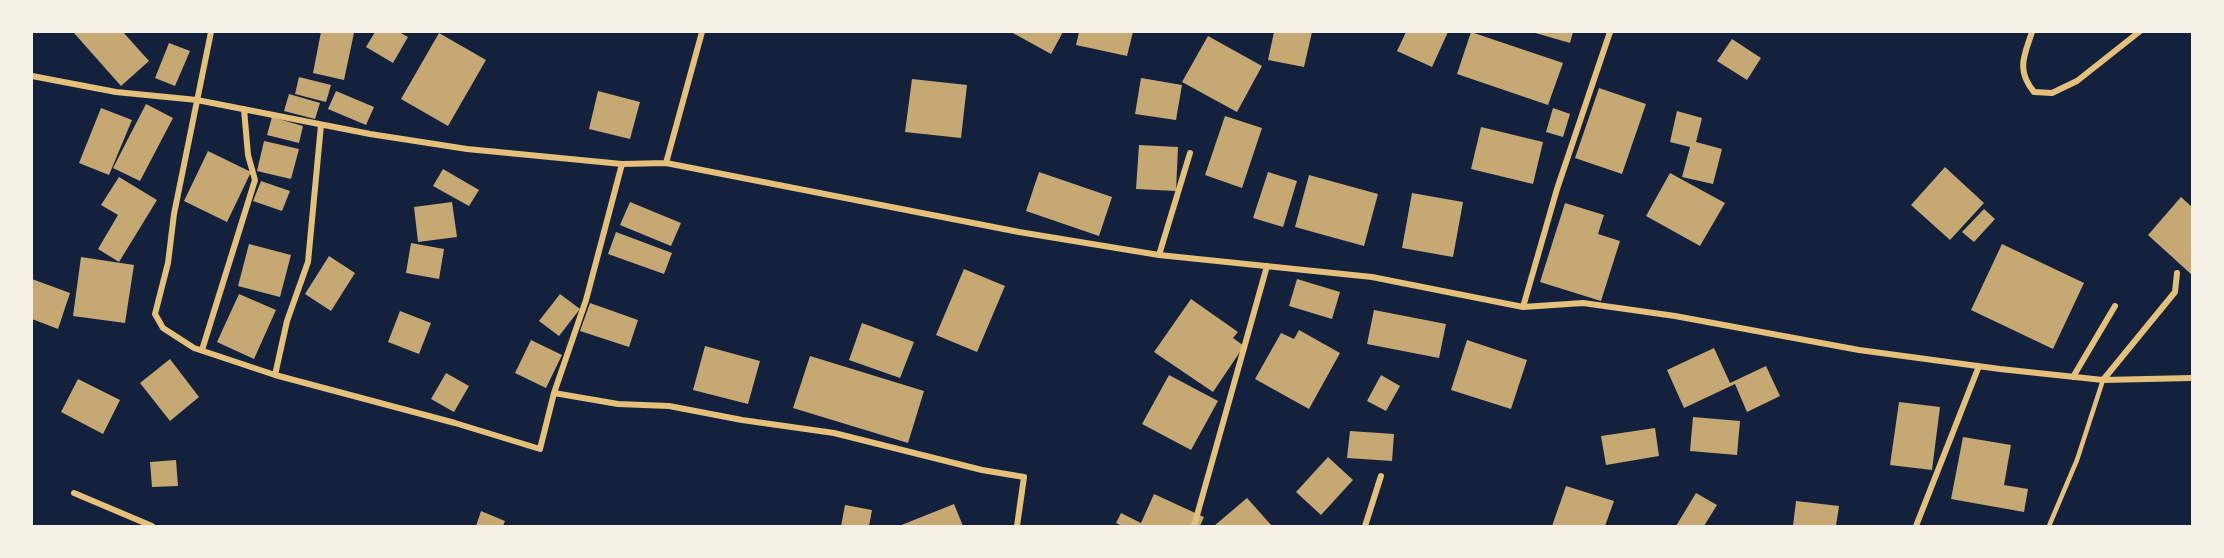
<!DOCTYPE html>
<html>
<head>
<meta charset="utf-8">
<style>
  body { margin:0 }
  #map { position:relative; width:2224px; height:558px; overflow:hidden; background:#14213d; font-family:"Source Serif 4",serif }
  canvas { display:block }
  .frame { position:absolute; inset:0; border:33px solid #f6f1e7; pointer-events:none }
</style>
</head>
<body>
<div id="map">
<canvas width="2224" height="558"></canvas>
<div class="frame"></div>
</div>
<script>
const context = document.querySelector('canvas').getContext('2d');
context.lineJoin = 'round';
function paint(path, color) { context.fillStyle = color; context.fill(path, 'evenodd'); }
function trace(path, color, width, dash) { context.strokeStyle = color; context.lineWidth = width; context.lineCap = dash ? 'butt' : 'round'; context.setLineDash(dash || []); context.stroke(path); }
paint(new Path2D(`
  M76,32H123L149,61L121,86L74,33Z
  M321,32L354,33L344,80L313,73Z
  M375,32H399L408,37L393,63L366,47Z
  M1011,32H1063L1051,54Z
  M1079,32H1133L1127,56L1076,45Z
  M1274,32H1312L1304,67L1268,60Z
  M1406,32H1448L1432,67L1397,51Z
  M1471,32L1563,63L1548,105L1457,74Z
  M1532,32H1573L1570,43Z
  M439,33L486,60L448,126L401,99Z
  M1208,36L1262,66L1237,112L1182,82Z
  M1732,39L1761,58L1747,80L1717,61Z
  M169,43L190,51L175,86L155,78Z
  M299,77L331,85L326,102L295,94Z
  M1141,78L1182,85L1176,120L1135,114Z
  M912,79L967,85L961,138L905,132Z
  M1599,88L1646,104L1622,174L1575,158Z
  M336,91L374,107L366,125L328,109Z
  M598,91L640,102L630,139L589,129Z
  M289,94L320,103L315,119L284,111Z
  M146,104L173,118L140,181L113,168Z
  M101,108L132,120L109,175L79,163Z
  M1553,108L1570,114L1563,137L1546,132Z
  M1677,111L1702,118L1696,142L1722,149L1713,184L1682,177L1690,147L1670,142Z
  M1225,116L1262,128L1242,188L1205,175Z
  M272,117L303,126L299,143L267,135Z
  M1481,127L1543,142L1533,184L1471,169Z
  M264,141L299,149L291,179L257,171Z
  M1139,145L1178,147L1176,191L1136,189Z
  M208,151L251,172L227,222L184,201Z
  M1945,167L1984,203L1950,240L1911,205Z
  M443,169L479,190L469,206L433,186Z
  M1039,172L1112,197L1099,236L1026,211Z
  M1268,172L1297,181L1283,227L1253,218Z
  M1670,173L1725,203L1700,246L1646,216Z
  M1309,175L1378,194L1364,246L1295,227Z
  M119,177L157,200L119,262L98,249L118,215L101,205Z
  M261,181L290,191L282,211L253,201Z
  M1412,193L1463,202L1453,257L1402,248Z
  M2181,197L2192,207V275L2148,235Z
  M452,202L457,237L418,242L414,207Z
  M630,202L681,223L671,246L620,225Z
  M1565,203L1604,215L1598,234L1620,241L1601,301L1540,282Z
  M1984,209L1995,219L1974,242L1962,232Z
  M616,232L672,253L664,274L608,254Z
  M411,243L444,249L439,279L406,273Z
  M249,244L291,255L280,297L238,286Z
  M2002,244L2084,283L2053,349L1971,310Z
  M329,256L355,273L331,311L305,294Z
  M81,257L134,265L125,323L73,316Z
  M964,269L1005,286L977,352L936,335Z
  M32,279L70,293L58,329L32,319Z
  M1297,279L1340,292L1332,319L1289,306Z
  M239,294L276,310L254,359L217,342Z
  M560,294L580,309L559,336L539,321Z
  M1191,299L1238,332L1233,338L1244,346L1213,392L1154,352Z
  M590,303L638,320L629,347L580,331Z
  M1374,310L1446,324L1439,358L1367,344Z
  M400,311L431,323L419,354L388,342Z
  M862,323L914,342L900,378L849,360Z
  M1299,330L1340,353L1309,409L1255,379L1281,333L1294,339Z
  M531,340L562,355L546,388L515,373Z
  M1467,340L1527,360L1511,409L1451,390Z
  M705,346L760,361L748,404L693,390Z
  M1714,348L1730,383L1766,366L1780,396L1747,412L1735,384L1684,408L1667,370Z
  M810,356L924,391L908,443L793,408Z
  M170,359L199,397L170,421L140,383Z
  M446,373L469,386L454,412L431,399Z
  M1169,375L1218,401L1191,450L1142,424Z
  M1381,375L1400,386L1386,411L1367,401Z
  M78,379L120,400L103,434L61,412Z
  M1899,402L1940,407L1932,470L1890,465Z
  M1693,417L1740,421L1737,455L1690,451Z
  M1655,428L1659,456L1606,465L1601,436Z
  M1350,431L1394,434L1392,461L1347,458Z
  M1963,437L2011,445L2004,485L2028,489L2024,512L1951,499Z
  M1328,457L1353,480L1321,515L1296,492Z
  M176,460L178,486L152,487L150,462Z
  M1566,486L1614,501L1605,526H1552Z
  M1696,493L1717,505L1704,526H1676Z
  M1154,494L1204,517L1200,526H1122L1116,523L1121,513L1141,523Z
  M1247,498L1272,526H1214Z
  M1796,501L1839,506L1836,526H1793Z
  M954,504L963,526H899Z
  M845,505L872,510L869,526H841Z
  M481,511L505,521L503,526H476Z`), '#c6a872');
trace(new Path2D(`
  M2049,526L2077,460L2103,380`), '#e5c07b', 4.5);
trace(new Path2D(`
  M211,32L174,214L168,263L155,314L163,328L194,348L275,375L455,423L540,449L554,393L586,300L622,164
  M1610,32L1557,189L1523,307L1583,303L1675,316L1859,350L2000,369L2103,380L2192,378
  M2032,32C2024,56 2016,70 2034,92L2052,93L2077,81L2139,32
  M32,76L116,92L197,100L370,134L467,149L622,164L666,163L1019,232L1159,255L1372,277L1523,307
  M666,163L702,32
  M1159,255L1190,153
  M202,350L255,180L248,155L244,109
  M275,375L287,321L308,262L321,125
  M2073,377L2115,306
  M2103,380L2175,292L2177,273
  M554,393L618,404L669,406L742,420L834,433L982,470L1024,477L1017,526
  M74,493L152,526
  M1194,526L1267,266
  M1365,526L1381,476
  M1916,526L1979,366`), '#e5c07b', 6);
</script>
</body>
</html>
